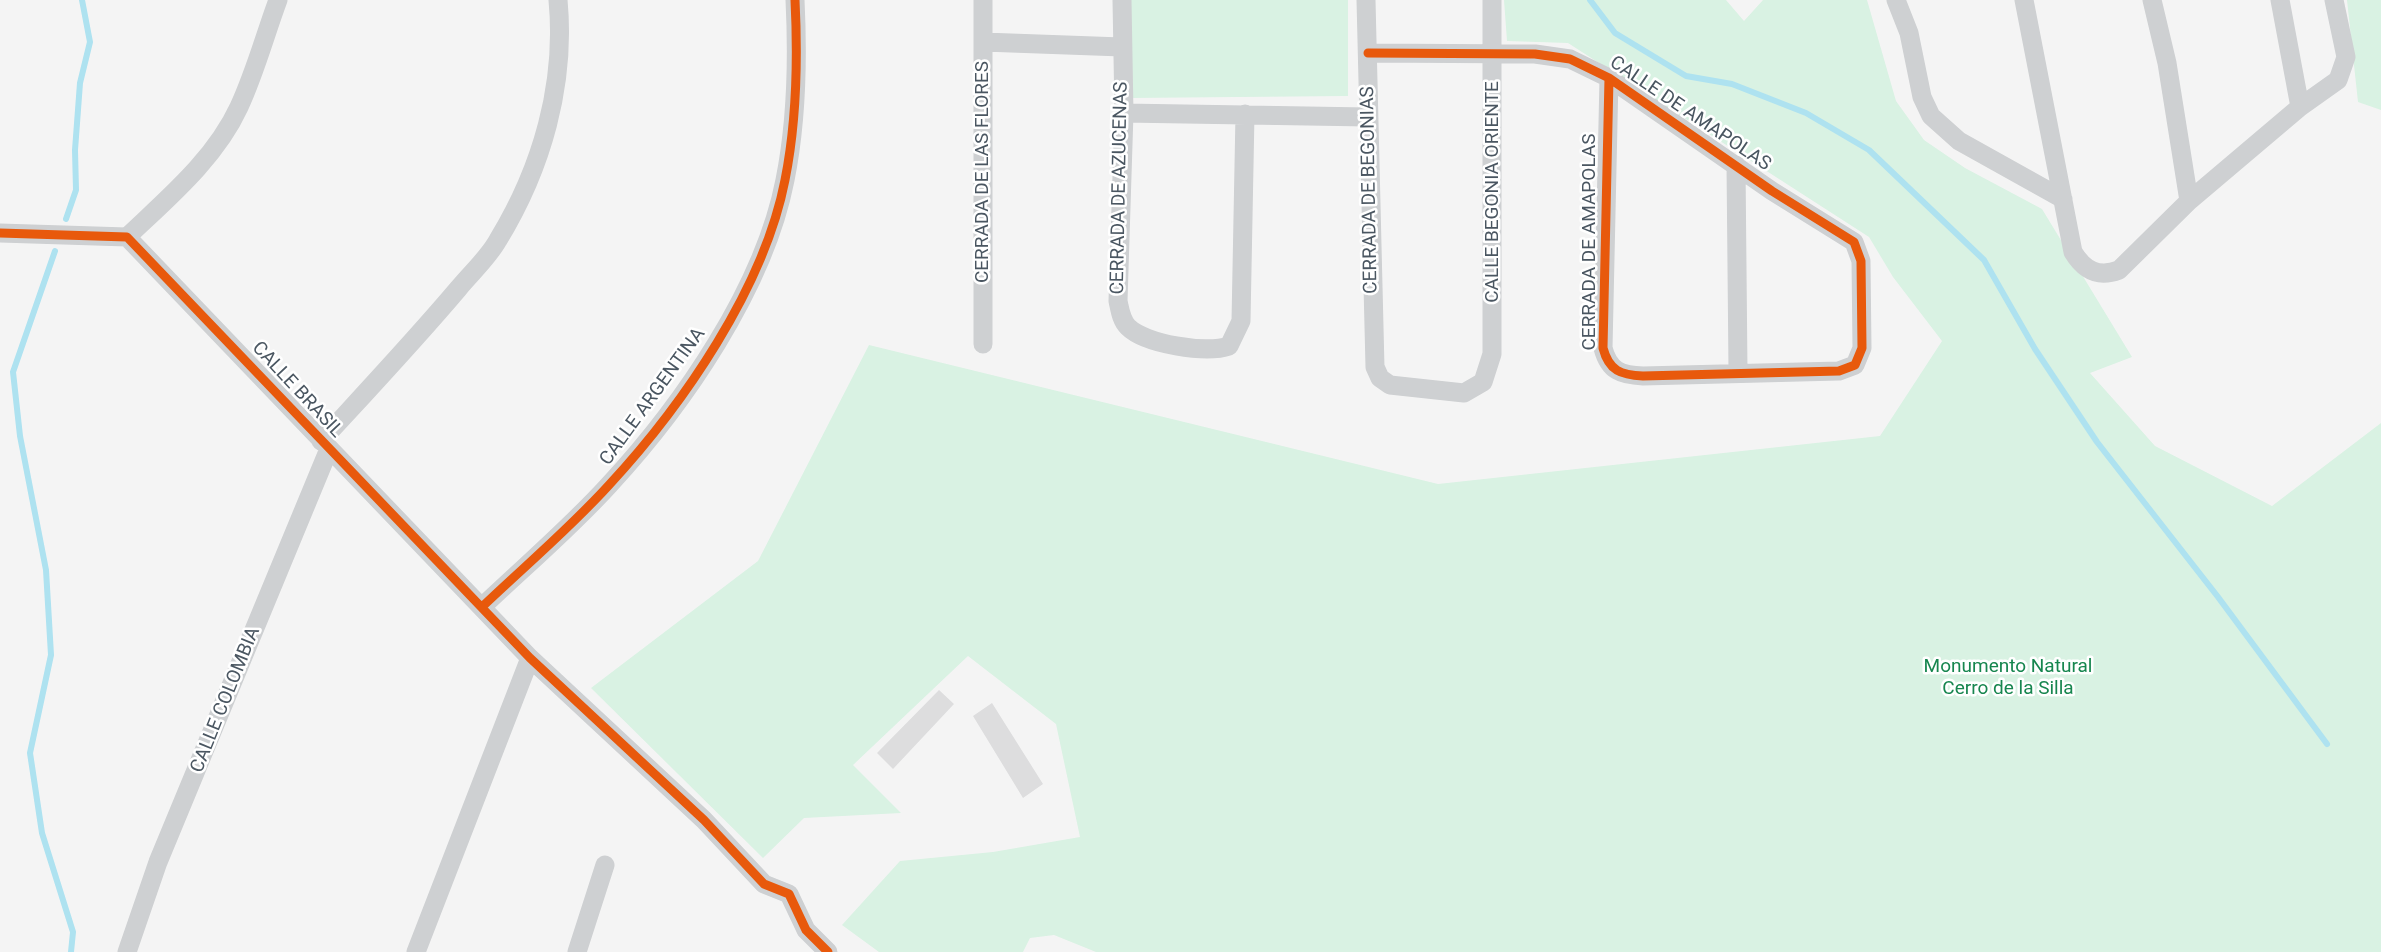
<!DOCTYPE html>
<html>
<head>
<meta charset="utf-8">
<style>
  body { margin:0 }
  canvas { display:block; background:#f4f4f4 }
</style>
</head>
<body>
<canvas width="2381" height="952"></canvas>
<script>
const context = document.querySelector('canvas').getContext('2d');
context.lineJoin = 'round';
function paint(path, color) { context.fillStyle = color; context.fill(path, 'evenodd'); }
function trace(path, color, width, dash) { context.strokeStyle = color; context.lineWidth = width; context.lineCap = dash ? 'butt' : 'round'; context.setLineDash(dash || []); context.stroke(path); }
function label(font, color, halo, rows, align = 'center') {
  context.font = font + ' Roboto,sans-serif'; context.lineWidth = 5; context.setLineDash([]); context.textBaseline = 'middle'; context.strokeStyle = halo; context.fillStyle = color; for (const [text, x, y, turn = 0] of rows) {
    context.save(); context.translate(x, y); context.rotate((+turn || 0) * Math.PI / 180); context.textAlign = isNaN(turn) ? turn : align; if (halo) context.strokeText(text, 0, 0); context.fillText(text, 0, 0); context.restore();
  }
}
paint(new Path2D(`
  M1129,0H1348V96L1129,98Z
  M1504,0H1726L1744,21L1763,0H1867L1896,101L1924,140L1965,168L2042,209L2132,357L2090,373L2155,446L2272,506L2381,423V952H1096L1054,935L1030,938L1023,952H879L842,925L900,861L993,852L1080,837L1056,724L968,656L853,765L901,813L804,818L763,858L591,688L758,561L869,345L1438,484L1880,436L1942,341L1893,277L1869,237L1568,43L1507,41Z
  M2347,0H2381V110L2358,102Z`), '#d9f2e3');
trace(new Path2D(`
  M1590,0L1615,33L1686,76L1732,84L1806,113L1869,150L1984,260L2035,349L2097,442L2218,597L2327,744
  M66,219L76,190L75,150L80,83L90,42L82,0
  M55,251L13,372L20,436L46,570L51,655L30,753L42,833L73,932L71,952`), '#aee2f0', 6);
paint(new Path2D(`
  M939,690L954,704L893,769L877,753Z
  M992,703L1043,784L1023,798L973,716Z`), '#ddddde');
trace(new Path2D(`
  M1122,0L1124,113L1118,301C1120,310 1121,320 1128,327C1145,344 1206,354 1229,346L1241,321L1245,114
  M1366,0L1375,367L1380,378L1390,385L1464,393L1483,382L1492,354V0
  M1896,0L1909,33L1922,97L1931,116L1959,141L2063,199
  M2024,0L2073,252C2084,270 2098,278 2119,270L2189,201L2300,107L2338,80L2346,57L2334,0
  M2152,0L2167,63L2189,201
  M2280,0L2300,107
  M983,42L1122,47
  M1368,53L1535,54L1570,59L1609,78L1772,191L1854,242L1861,261L1862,348L1855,365L1839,371L1643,376C1621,375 1609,371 1603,348L1609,78
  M1124,113L1368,117
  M1736,165L1738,371
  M0,233L127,237L530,658L704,820L764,884L789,894L806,930L828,952
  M127,237C168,198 215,159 239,107C255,73 265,35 278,0
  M983,344V0
  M321,441C367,391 414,341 458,289C471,273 488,258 498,240C542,168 566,84 558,0
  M483,606C525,566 570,528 609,485C683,405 764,288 785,180C797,120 798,60 795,0
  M127,952L158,862L329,449
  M416,952L530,658
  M577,952L605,865`), '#ced0d2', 19);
trace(new Path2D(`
  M1368,53L1535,54L1570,59L1609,78L1772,191L1854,242L1861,261L1862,348L1855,365L1839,371L1643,376C1621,375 1609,371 1603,348L1609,78
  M0,233L127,237L530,658L704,820L764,884L789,894L806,930L828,952
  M483,606C525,566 570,528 609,485C683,405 764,288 785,180C797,120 798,60 795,0`), '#e8590c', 9);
label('19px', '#4a5661', '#fff', [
  ["CALLE DE AMAPOLAS",1690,114,34],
  ["CERRADA DE LAS FLORES",983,172,-90],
  ["CERRADA DE AZUCENAS",1120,188,-89],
  ["CERRADA DE BEGONIAS",1370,190,-91],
  ["CALLE BEGONIA ORIENTE",1493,192,-90],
  ["CERRADA DE AMAPOLAS",1590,242,-90],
  ["CALLE BRASIL",297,390,47],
  ["CALLE ARGENTINA",653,397,-54],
  ["CALLE COLOMBIA",226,700,-68]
]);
label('19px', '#17864f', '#fff', [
  ["Monumento Natural",2008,667],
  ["Cerro de la Silla",2008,689]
]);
</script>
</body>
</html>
